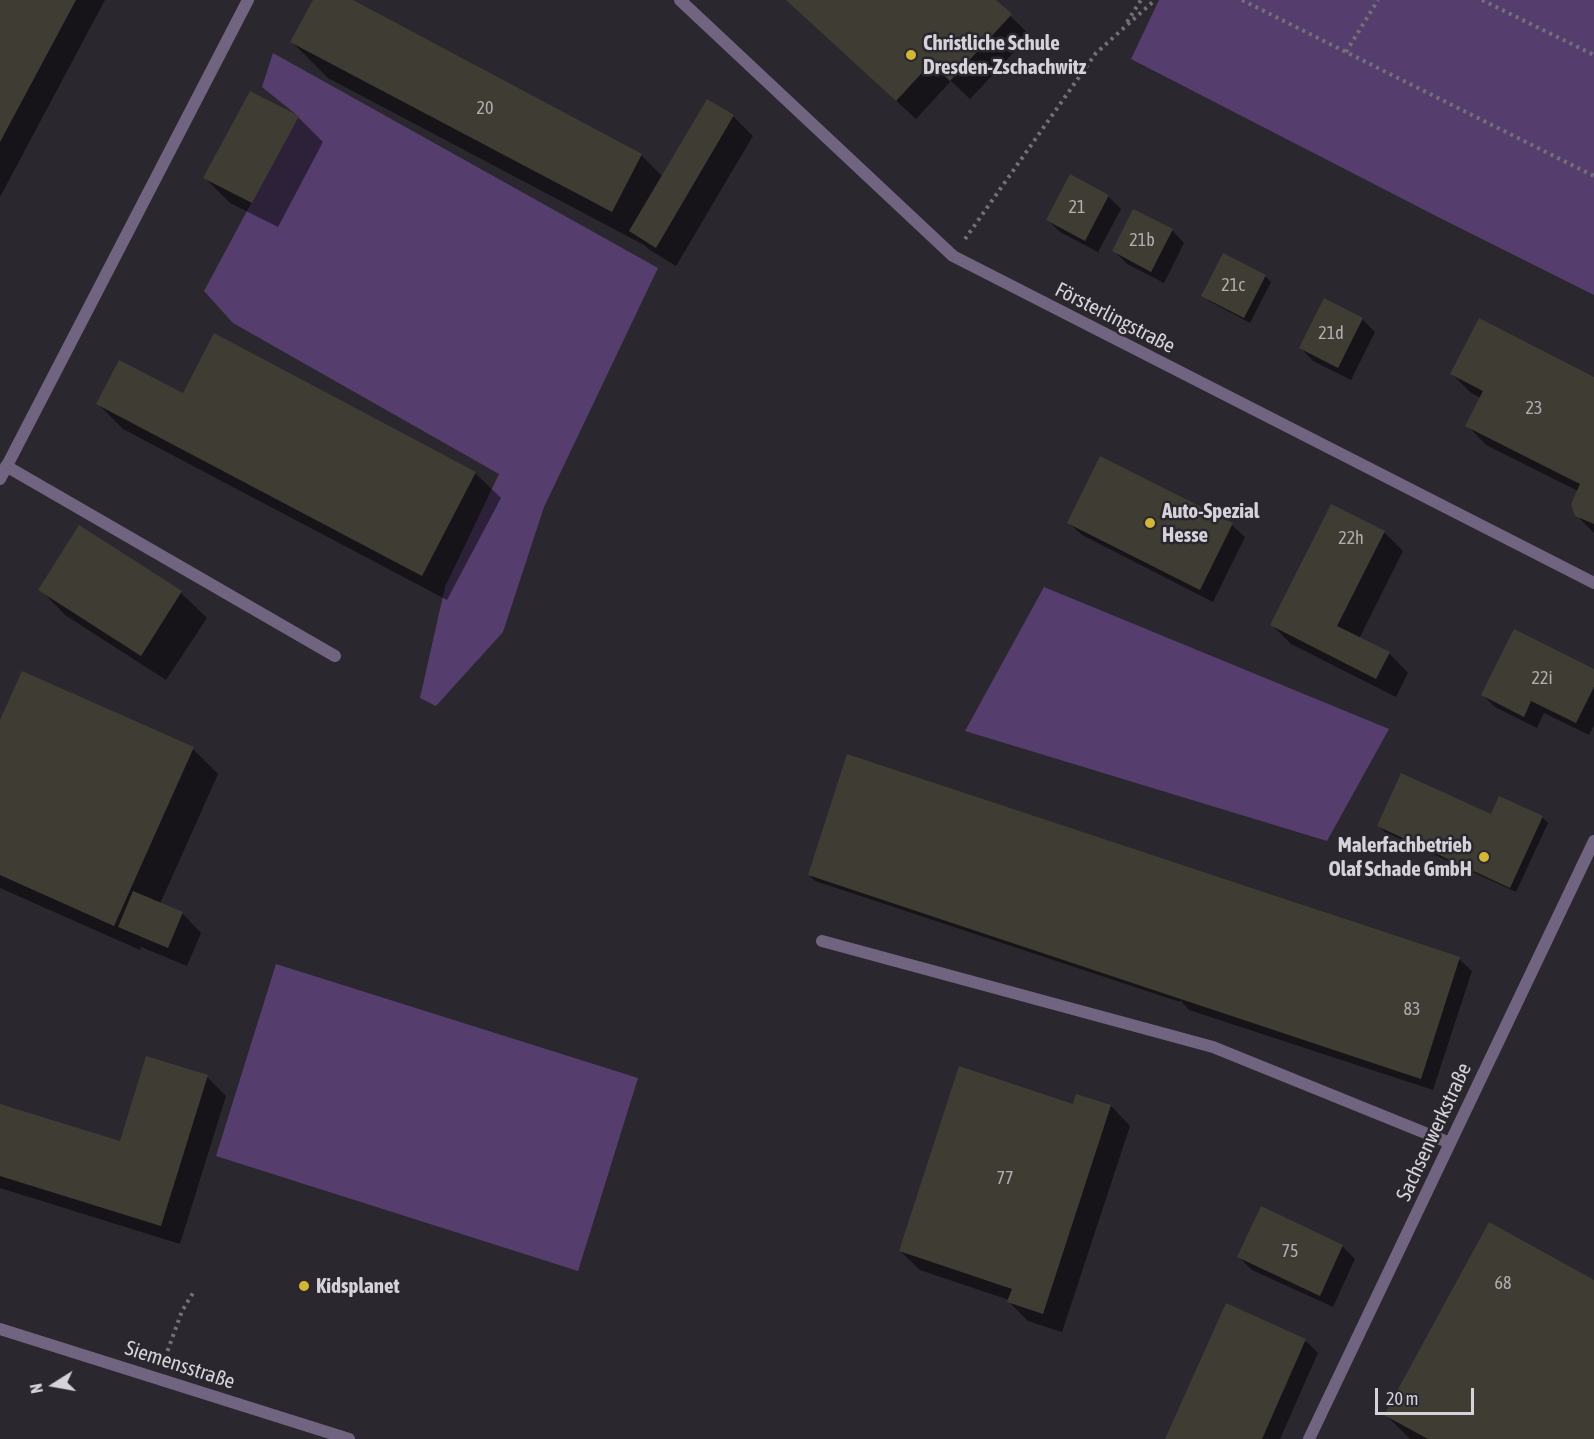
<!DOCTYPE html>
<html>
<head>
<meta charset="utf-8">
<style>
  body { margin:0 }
  #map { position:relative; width:1594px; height:1439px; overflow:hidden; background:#2a272f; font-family:"Asap Condensed",sans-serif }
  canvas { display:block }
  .north { position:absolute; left:24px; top:1355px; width:60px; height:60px; -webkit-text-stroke:4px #2a272f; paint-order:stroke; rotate:259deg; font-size:16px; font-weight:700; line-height:24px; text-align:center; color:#d5d3d9 }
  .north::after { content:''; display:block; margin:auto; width:21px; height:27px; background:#d5d3d9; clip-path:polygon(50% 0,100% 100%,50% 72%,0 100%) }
  .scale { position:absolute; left:1375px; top:1388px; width:99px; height:27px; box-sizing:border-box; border:3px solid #d5d3d9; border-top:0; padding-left:8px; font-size:18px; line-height:21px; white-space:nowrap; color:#d5d3d9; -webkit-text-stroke:4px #2a272f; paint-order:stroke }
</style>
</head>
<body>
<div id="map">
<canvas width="1594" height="1439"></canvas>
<div class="north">N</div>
<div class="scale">20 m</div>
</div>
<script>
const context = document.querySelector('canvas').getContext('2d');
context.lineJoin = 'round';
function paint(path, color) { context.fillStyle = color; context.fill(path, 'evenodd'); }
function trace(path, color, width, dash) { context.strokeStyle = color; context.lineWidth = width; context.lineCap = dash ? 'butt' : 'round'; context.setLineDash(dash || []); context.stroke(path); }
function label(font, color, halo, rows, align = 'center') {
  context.font = font + ' "Asap Condensed",sans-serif'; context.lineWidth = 5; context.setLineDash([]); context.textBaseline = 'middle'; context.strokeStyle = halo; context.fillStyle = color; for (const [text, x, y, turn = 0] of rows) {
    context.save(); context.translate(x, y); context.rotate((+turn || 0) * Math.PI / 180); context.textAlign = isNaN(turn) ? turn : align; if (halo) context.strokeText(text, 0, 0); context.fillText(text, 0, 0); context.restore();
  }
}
paint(new Path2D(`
  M1159,0H1594V295L1438,217L1131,59Z
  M273,53L658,268L544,507L503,632L436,706L420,698L445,587L499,474L233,323L204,291L298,116L262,87Z
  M1044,587L1389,729L1327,841L965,731Z
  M276,964L638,1078L578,1271L216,1156Z`), '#553e6e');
paint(new Path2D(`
  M0,0H105L0,197Z
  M315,0H350L641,155L663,177L708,101L733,116L753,136L676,266L650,250L644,245L328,78L292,42Z
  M787,0H994L1030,35L970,99L951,81L916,119Z
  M298,117L323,142L278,227L230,203L205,178Z
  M1108,196L1121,209L1098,252L1060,232L1047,219Z
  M1172,230L1184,243L1164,283L1127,264L1114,251Z
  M1265,276L1271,282L1250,323L1209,301L1203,295Z
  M1362,319L1375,332L1351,380L1313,361L1301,348Z
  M1452,374L1594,378V533L1576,515L1578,491L1486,445L1467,425L1481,398L1471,393Z
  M184,395L475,473L501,498L447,600L123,429L98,404Z
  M1101,458L1232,525L1245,537L1213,602L1082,535L1069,523Z
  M79,527L181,593L207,618L166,680L65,615L40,589Z
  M1384,532L1403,551L1359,639L1389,653L1408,673L1396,697L1291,644L1272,625Z
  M1594,671V725L1589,735L1544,713L1537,728L1495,707L1483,695Z
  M0,724L193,749L218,774L160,904L182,913L201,933L187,966L141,947L140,950L0,888Z
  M1491,816L1542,817L1548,823L1516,892L1385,832L1379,826Z
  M809,875L1459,959L1472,971L1433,1090L1189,1010L1180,1000V1002L815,881Z
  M207,1077L226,1096L180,1244L0,1188V1106L121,1143Z
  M1077,1096L1111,1106L1130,1126L1062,1332L1028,1321L1009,1302V1300L920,1270L900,1251L1073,1106Z
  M1342,1246L1355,1259L1333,1307L1252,1270L1239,1257Z
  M1594,1281V1439H1410L1386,1415Z
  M1305,1340L1318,1353L1280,1439H1167Z`), '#0007');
paint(new Path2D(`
  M0,0H76L0,142Z
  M313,0H353L642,154L612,212L290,42Z
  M786,0H996L1012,14L950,81L931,63L896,101Z
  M250,91L299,116L252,203L203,178Z
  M707,99L734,115L656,248L629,231Z
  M1070,174L1109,195L1085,241L1046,220Z
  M1133,209L1173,229L1151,272L1112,251Z
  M1223,253L1266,275L1244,318L1201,296Z
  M1324,298L1363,318L1338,368L1299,348Z
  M1479,318L1594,377V524L1575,516L1571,504L1580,484L1465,426L1483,391L1450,374Z
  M214,333L476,472L422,576L96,404L119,360L183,393Z
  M1100,456L1233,523L1200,590L1067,523Z
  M1331,504L1385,531L1337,626L1390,652L1376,679L1270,625Z
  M79,525L182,591L141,656L38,590Z
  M1514,629L1594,669V687L1576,723L1531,701L1524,717L1481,695Z
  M22,671L194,747L114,926L0,875V720Z
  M847,754L1460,957L1421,1079L808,875Z
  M1401,773L1491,814L1499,796L1543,816L1510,888L1377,826Z
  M133,891L183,912L168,948L118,927Z
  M146,1056L208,1075L161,1226L0,1176V1104L120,1141Z
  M959,1066L1073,1104L1076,1094L1111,1105L1043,1314L1007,1302L1012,1289L899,1251Z
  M1261,1206L1343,1245L1320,1296L1237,1257Z
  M1489,1222L1594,1280V1439H1428L1384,1415Z
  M1226,1303L1306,1339L1262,1439H1165Z`), '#3f3d33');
trace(new Path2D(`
  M1242,0L1594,176
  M1482,0L1594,55
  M1127,22L1141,0
  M1346,52L1378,0
  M965,239L1096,53L1155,0
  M165,1358L182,1311L193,1293`), '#737178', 4, [3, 4.5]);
trace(new Path2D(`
  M6,466L335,656
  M0,479L248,0
  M822,941L1213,1047L1450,1143
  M0,1329L349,1439`), '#716481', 12);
trace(new Path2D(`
  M680,0L953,256L1594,583
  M1309,1439L1594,841`), '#716481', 12);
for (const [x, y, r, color] of [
  [911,55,6,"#d3b635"],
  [1150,523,6,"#d3b635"],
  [1484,857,6,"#d3b635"],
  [304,1286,6,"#d3b635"]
]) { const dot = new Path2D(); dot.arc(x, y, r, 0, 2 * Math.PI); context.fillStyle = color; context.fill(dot); trace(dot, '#2a272f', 2); }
label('18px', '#b0aeb0', null, [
  ["20",485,108],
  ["21",1077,207],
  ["21b",1142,240],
  ["21c",1233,285],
  ["21d",1331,333],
  ["23",1534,408],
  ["22h",1351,538],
  ["22i",1542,678],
  ["83",1412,1009],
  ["77",1005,1178],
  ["75",1290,1251],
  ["68",1503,1283]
]);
label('bold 21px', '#d5d3d9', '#2a272f', [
  ["Christliche Schule",923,43],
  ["Dresden-Zschachwitz",923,67],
  ["Auto-Spezial",1162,511],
  ["Hesse",1162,535],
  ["Malerfachbetrieb",1472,845,"right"],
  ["Olaf Schade GmbH",1472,869,"right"],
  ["Kidsplanet",316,1286]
], 'left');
label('21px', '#d5d3d9', '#2a272f', [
  ["Försterlingstraße",1115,318,27],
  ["Sachsenwerkstraße",1434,1132,-65],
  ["Siemensstraße",180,1365,18]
]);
</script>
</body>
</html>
